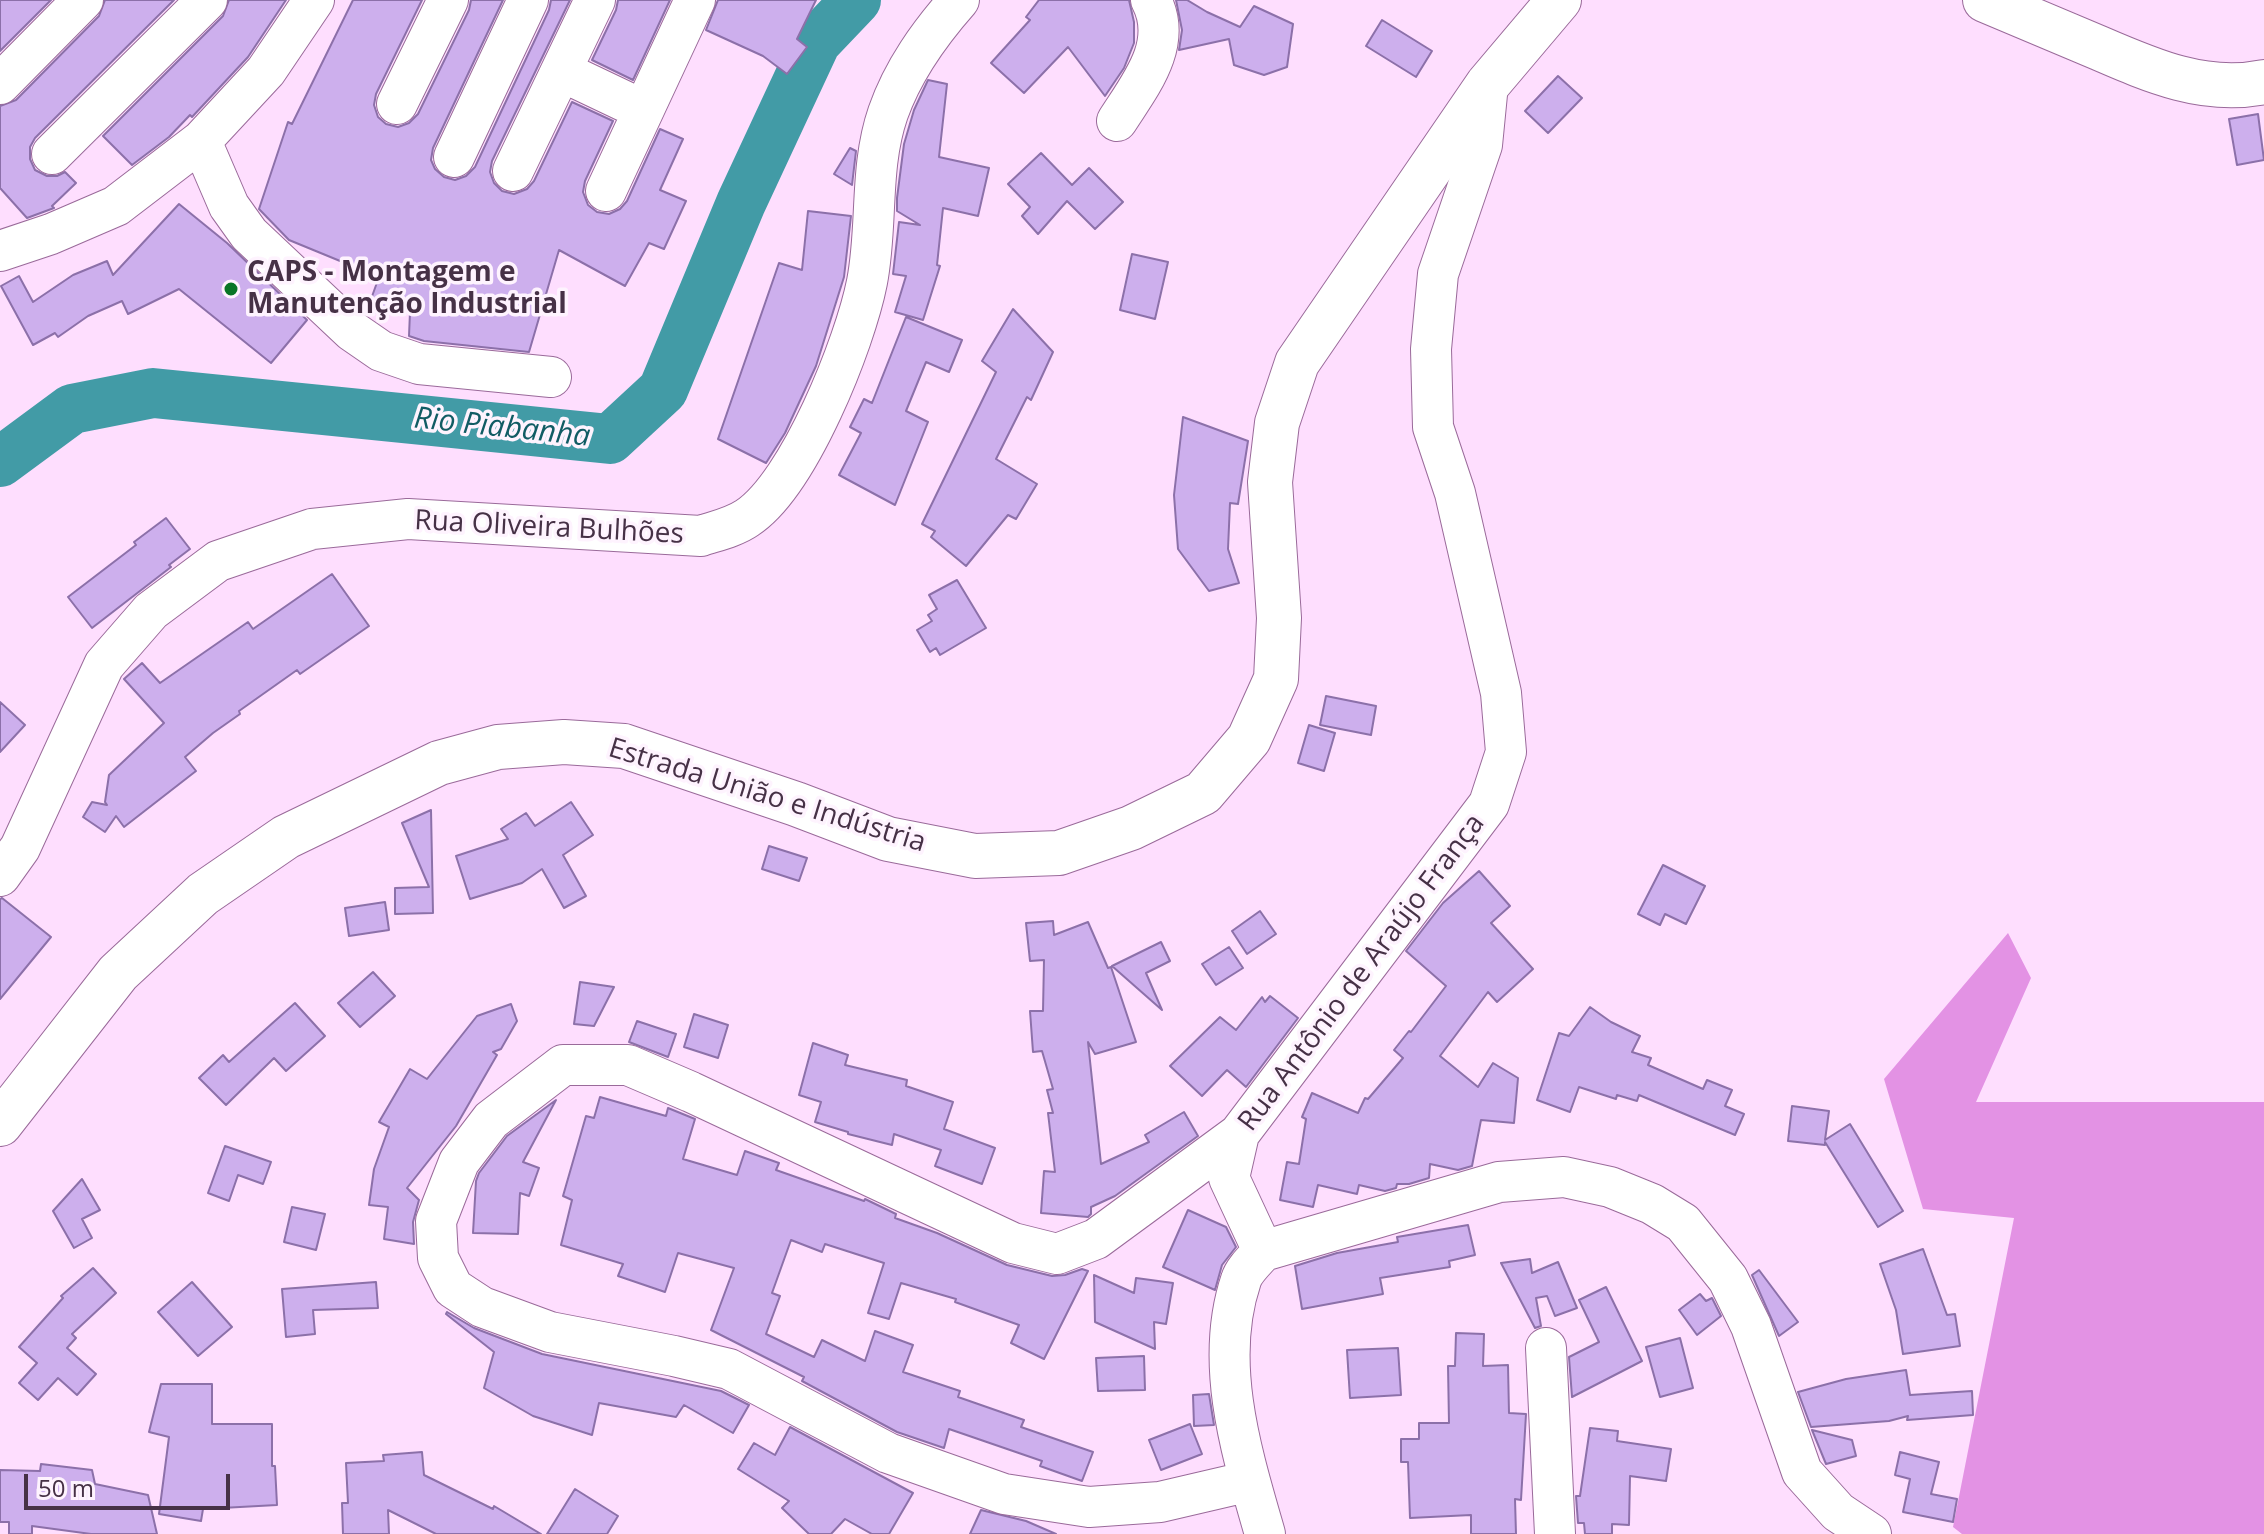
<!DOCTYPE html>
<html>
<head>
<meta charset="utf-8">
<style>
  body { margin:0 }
  #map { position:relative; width:2264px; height:1534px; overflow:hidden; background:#fedefe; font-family:"Open Sans",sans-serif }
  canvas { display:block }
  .scale { position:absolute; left:24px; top:1474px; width:206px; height:36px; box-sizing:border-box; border:4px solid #463146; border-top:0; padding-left:10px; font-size:24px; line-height:28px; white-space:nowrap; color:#463146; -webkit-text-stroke:6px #fef3fe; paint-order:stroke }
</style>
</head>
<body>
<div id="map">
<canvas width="2264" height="1534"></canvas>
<div class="scale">50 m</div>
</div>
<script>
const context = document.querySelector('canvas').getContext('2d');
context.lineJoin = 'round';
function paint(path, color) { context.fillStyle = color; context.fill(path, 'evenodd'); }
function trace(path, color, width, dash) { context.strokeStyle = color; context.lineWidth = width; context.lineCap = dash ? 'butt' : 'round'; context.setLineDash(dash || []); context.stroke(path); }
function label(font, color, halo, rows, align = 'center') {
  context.font = font + ' "Open Sans",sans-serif'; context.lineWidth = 7; context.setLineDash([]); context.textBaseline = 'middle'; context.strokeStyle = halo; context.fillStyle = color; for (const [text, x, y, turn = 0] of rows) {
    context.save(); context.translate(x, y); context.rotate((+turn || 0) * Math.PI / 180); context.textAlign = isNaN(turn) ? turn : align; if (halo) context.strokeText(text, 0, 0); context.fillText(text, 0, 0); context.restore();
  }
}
paint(new Path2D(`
  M2008,933L2031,978L1976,1102H2264V1534H1962L1953,1527L2014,1218L1923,1209L1884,1079Z`), '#e392e4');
trace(new Path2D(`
  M0,462L72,409L153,393L610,439L663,390L741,203L816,42L856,0`), '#429ba6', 50);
const building = new Path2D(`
  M0,0H51L0,51Z
  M105,0H174L35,138L30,147V159L35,170L47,176H57L65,172L76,183L52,206L54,208L27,218L0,188V106L16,100L99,16Z
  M229,0H286L248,57L192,117L190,115L169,137L132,165L103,136L223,16Z
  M353,0H422L376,94L374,105L378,117L386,124L398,127L409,123L418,114L469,10L471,0H503L433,148L431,160L435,169L444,177L455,180L466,176L475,167L549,10L551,0H570L492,161L490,172L494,183L502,191L514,194L527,189L534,181L572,102L613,121L585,181L583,192L588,205L597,212L609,214L620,209L627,201L660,129L683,139L660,190L686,201L664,249L649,243L625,286L559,250L529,352L424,341L409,336L410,312L366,313L379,277L289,240L259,209L288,122L292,124Z
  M618,0H670L633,80L592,60L616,10Z
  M718,0H816L797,39L807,47L787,74L763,56L706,30Z
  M1039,0H1129L1134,22V43L1124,68L1105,96L1068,47L1024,93L991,63L1030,20L1026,17Z
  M1176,0H1187L1207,12L1240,27L1254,6L1293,24L1287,67L1264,75L1234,65L1229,39L1179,50L1182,30Z
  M1382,20L1432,51L1416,77L1366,46Z
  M1558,76L1582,98L1548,133L1525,111Z
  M928,80L947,84L939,157L989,168L978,216L943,208L937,265L940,266L923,320L895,312L906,276L893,274L899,222L920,225L897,211V198L904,144L914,110Z
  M2258,114L2264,160L2237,165L2229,119Z
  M850,148L856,151L852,185L834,174Z
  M1041,153L1072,185L1089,168L1123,202L1095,229L1067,201L1038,234L1022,216L1030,207L1008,184Z
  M179,204L227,243L307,320L271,363L179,289L128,314L122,301L88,316L58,337L55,333L33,345L1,286L19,276L33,302L73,275L107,261L113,275Z
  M808,211L851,216L844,277L816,366L785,433L766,463L718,439L779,263L802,270Z
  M1132,254L1168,262L1155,319L1120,310Z
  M1013,309L1053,352L1031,400L1027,397L996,459L1037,484L1016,519L1008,515L966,566L931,537L935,531L922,524L996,372L982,361Z
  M906,317L962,340L949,372L926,362L906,411L928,422L895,505L839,475L861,433L850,427L864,399L872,403Z
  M1183,417L1248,441L1238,504L1230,503L1228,549L1239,583L1209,591L1178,549L1174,495Z
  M166,518L190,549L169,565L171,567L92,628L68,597L136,545L134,542Z
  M332,574L369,626L300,674L297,670L239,711L240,714L213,733L185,757L196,771L124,827L116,816L105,832L83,817L92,802L107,805L105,802L109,775L164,723L124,679L142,663L160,683L248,622L253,629Z
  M957,580L986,628L940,655L936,648L930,652L917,630L932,621L928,615L937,609L929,595Z
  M1326,696L1376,706L1371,735L1320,725Z
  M0,702L25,725L0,752Z
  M1309,725L1335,733L1324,771L1298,763Z
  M571,802L593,835L563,855L586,896L564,908L542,869L522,883L470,899L456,856L508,839L501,829L526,813L535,826Z
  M431,810L433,913L395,914V888L429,887L402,823Z
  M769,846L807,858L799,881L762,869Z
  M1663,865L1705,886L1686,924L1665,914L1660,925L1638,914Z
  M1479,871L1510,906L1491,923L1533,969L1497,1002L1488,992L1440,1056L1478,1087L1493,1063L1518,1078L1514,1123L1481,1120L1472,1166L1458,1170L1430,1164L1429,1178L1409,1184H1397L1396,1188L1385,1191L1359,1185L1357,1194L1318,1185L1313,1207L1280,1200L1287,1162L1299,1164L1306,1119L1302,1117L1312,1093L1358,1113L1365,1098L1368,1099L1403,1058L1394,1050L1409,1031L1411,1032L1446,986L1406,951L1443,903Z
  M2,898L51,937L0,999V899Z
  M385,902L389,930L349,936L345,908Z
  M1260,911L1276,934L1247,954L1232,931Z
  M1053,921L1054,935L1088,922L1108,968L1111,967L1136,1042L1095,1054L1088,1042L1101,1164L1149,1142L1145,1135L1184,1112L1198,1136L1115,1196L1091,1207V1214L1088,1217L1041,1213L1044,1171L1055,1172L1048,1113H1053L1047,1090L1053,1089L1042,1051L1033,1052L1030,1011H1043L1044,960L1030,961L1026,923Z
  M1161,942L1170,961L1146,973L1162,1010L1112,966Z
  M1229,947L1243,968L1216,985L1202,964Z
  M373,972L395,996L360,1027L338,1003Z
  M580,982L614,987L594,1026L574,1024Z
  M1270,996L1298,1018L1246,1087L1227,1070L1202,1096L1170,1066L1220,1017L1236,1030L1262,997L1265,1002Z
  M295,1003L325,1036L286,1071L274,1058L226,1105L199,1078L223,1055L229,1062Z
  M511,1004L517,1021L501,1049L493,1052L497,1055L456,1126L407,1188L419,1200L413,1222L414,1244L384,1239L388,1207L369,1205L374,1169L389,1127L379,1122L410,1069L427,1079L477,1016Z
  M1590,1007L1611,1022L1640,1036L1632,1052L1651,1058L1648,1065L1703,1089L1707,1080L1732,1090L1725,1106L1744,1114L1735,1135L1639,1095L1637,1101L1617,1095L1616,1099L1579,1087L1570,1112L1537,1100L1559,1033L1569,1036Z
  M694,1014L728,1025L718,1058L684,1047Z
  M637,1021L676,1034L668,1057L629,1042Z
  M813,1043L848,1055L845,1065L907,1080L906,1086L953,1102L944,1129L995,1148L982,1184L935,1166L941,1150L894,1134L892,1145L848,1134V1132L815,1122L821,1102L799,1095Z
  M600,1097L666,1116L668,1108L695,1119L683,1159L737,1175L745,1151L779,1163L776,1170L864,1201L865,1199L896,1214L895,1218L937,1233L1007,1265L1052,1276L1065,1275L1082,1269L1088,1271L1044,1359L1011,1343L1019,1325L955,1302L956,1299L901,1283L889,1319L868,1313L884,1263L825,1244L822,1252L791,1240L772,1293L780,1296L766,1334L814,1357L822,1340L865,1361L875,1331L913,1345L903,1372L960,1391L958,1397L1024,1420L1021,1427L1093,1452L1082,1481L1040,1466L1042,1461L949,1429L944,1448L897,1432L802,1381L804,1377L711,1330L734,1268L678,1253L665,1292L618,1276L623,1264L561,1245L572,1200L563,1196L586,1116L594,1118Z
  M556,1100L523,1162L539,1168L529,1196L520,1193L518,1234L473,1233L476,1181L479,1173L507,1136Z
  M1792,1106L1829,1111L1825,1140L1850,1124L1903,1211L1878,1227L1825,1142V1145L1788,1141Z
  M225,1146L271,1162L263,1184L238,1175L229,1201L208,1193Z
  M82,1179L100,1210L82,1219L92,1238L74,1248L53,1211Z
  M292,1207L325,1214L316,1250L284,1242Z
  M1188,1210L1226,1227L1236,1247L1222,1265L1215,1290L1163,1267Z
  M1468,1225L1475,1255L1449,1261L1450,1267L1380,1278L1383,1294L1302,1309L1295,1266L1337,1253L1398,1242L1397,1237Z
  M1923,1249L1947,1315L1955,1314L1960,1346L1903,1354L1896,1310L1880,1264Z
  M1530,1259L1532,1273L1558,1262L1577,1308L1555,1316L1547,1296L1536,1298L1541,1326L1535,1328L1501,1263Z
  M93,1268L116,1293L72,1334L76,1338L67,1348L96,1374L77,1395L58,1378L38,1400L19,1383L37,1363L19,1347L63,1298L61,1296Z
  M1759,1270L1798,1322L1779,1336L1752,1275Z
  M1094,1275L1134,1293L1136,1278L1173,1283L1166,1324L1154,1322L1155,1349L1095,1322Z
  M192,1282L232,1327L198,1356L158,1312Z
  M376,1282L378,1308L313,1310L315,1334L286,1337L282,1289Z
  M1606,1287L1642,1361L1572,1397L1569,1357L1599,1342L1579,1300Z
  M1700,1294L1706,1301L1712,1298L1721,1316L1697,1335L1679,1310Z
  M447,1312L474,1328L542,1354L721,1391L749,1405L733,1433L684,1405L676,1417L599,1403L592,1435L533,1416L484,1388L494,1352L446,1314Z
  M1456,1333L1484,1334L1483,1366L1508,1365L1509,1413L1526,1414L1521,1500L1515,1499L1516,1534H1471V1515L1410,1518L1408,1462H1401V1439H1419V1423H1449L1448,1366H1455Z
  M1680,1338L1693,1388L1660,1397L1646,1347Z
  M1398,1348L1401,1395L1350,1398L1347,1350Z
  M1144,1356L1145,1390L1098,1391L1096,1358Z
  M1906,1370L1910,1395L1972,1391L1973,1415L1907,1420L1908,1416L1889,1421L1811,1427L1798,1392L1846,1379Z
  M161,1384H212V1424H272V1466H275L277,1505L203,1509L201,1521L159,1514L169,1437L149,1432Z
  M1209,1394L1214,1425L1194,1426L1193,1395Z
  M1190,1424L1202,1454L1161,1470L1149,1440Z
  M790,1427L913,1493L889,1534H872L845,1519L831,1534H809L782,1508L789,1501L738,1469L754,1443L775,1455Z
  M1590,1428L1618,1431L1617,1441L1671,1449L1666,1481L1630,1476L1629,1525L1612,1524V1534H1585L1584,1523H1578L1576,1496H1580Z
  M1812,1430L1852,1440L1856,1456L1826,1464Z
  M422,1452L424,1475L493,1509L494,1506L541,1534H436L388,1510L389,1534H343L342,1503H348L346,1463L384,1461L383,1455Z
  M1900,1452L1939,1462L1931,1494L1957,1499L1953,1522L1903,1512L1910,1479L1895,1475Z
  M41,1464L92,1470L95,1484L148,1495L157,1534H91L32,1526V1534H9V1522H0V1470L40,1471Z
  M575,1489L618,1516L607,1534H547Z
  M981,1510L1026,1521L1056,1534H970Z`);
paint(building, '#cdafed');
trace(building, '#8c70a9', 2);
const minor = new Path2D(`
  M561,71L643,110
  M0,84L83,0
  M397,104L448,0
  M1117,121C1140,85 1174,44 1151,0
  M201,141L229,206L249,234L352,331L381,351L419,364L551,377
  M52,154L207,0
  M454,157L528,0
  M513,171L595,0
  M606,191L695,0
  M0,251L51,234L116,206L201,141L266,71L314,0
  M0,876L20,848L104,665L151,611L218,561L312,529L408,519L701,536C716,531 734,527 747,518C799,484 855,343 867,282C878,226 869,168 888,113C903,70 929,34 959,0
  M1239,1134L1096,1239L1057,1254L1013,1243L691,1092L628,1065H563L491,1120L459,1162L436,1221L438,1258L453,1288L482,1307L550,1332L674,1356L729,1369L888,1453L1004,1494L1089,1507L1160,1502L1250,1481
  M1263,1251L1229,1178L1239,1134L1489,804L1506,752L1501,693L1455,493L1433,427L1431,349L1438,274L1482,145L1488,84
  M1546,1348L1555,1534
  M1265,1534C1242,1454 1213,1363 1241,1280C1244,1270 1256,1259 1263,1251L1499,1182L1564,1177L1610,1187L1652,1204L1683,1223L1728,1279L1751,1326L1802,1472L1838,1512L1871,1534`);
const major = new Path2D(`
  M1985,0C2023,16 2061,32 2099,48C2152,71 2205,94 2264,82
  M0,1124L118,973L203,894L286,837L439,763L498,747L564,742L624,746L796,804L888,839L975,856L1059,853L1131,828L1203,793L1249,739L1276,679L1279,618L1270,482L1277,423L1297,363L1488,84L1559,0`);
trace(minor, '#9a6a9a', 42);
trace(major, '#9a6a9a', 46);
trace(minor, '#fff', 40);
trace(major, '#fff', 44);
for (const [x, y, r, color] of [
  [231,289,8,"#097527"]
]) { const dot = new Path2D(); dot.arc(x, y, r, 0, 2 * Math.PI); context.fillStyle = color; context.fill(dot); trace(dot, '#fef3fe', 3); }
label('bold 28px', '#463146', '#fef3fe', [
  ["CAPS - Montagem e",247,273],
  ["Manutenção Industrial",247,305]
], 'left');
label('28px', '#463146', '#fef3fe', [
  ["Rua Oliveira Bulhões",549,528,3],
  ["Estrada União e Indústria",767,796,17],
  ["Rua Antônio de Araújo França",1362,973,-53]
]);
label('italic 30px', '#115c64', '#fef3fe', [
  ["Rio Piabanha",502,428,6]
]);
</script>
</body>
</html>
